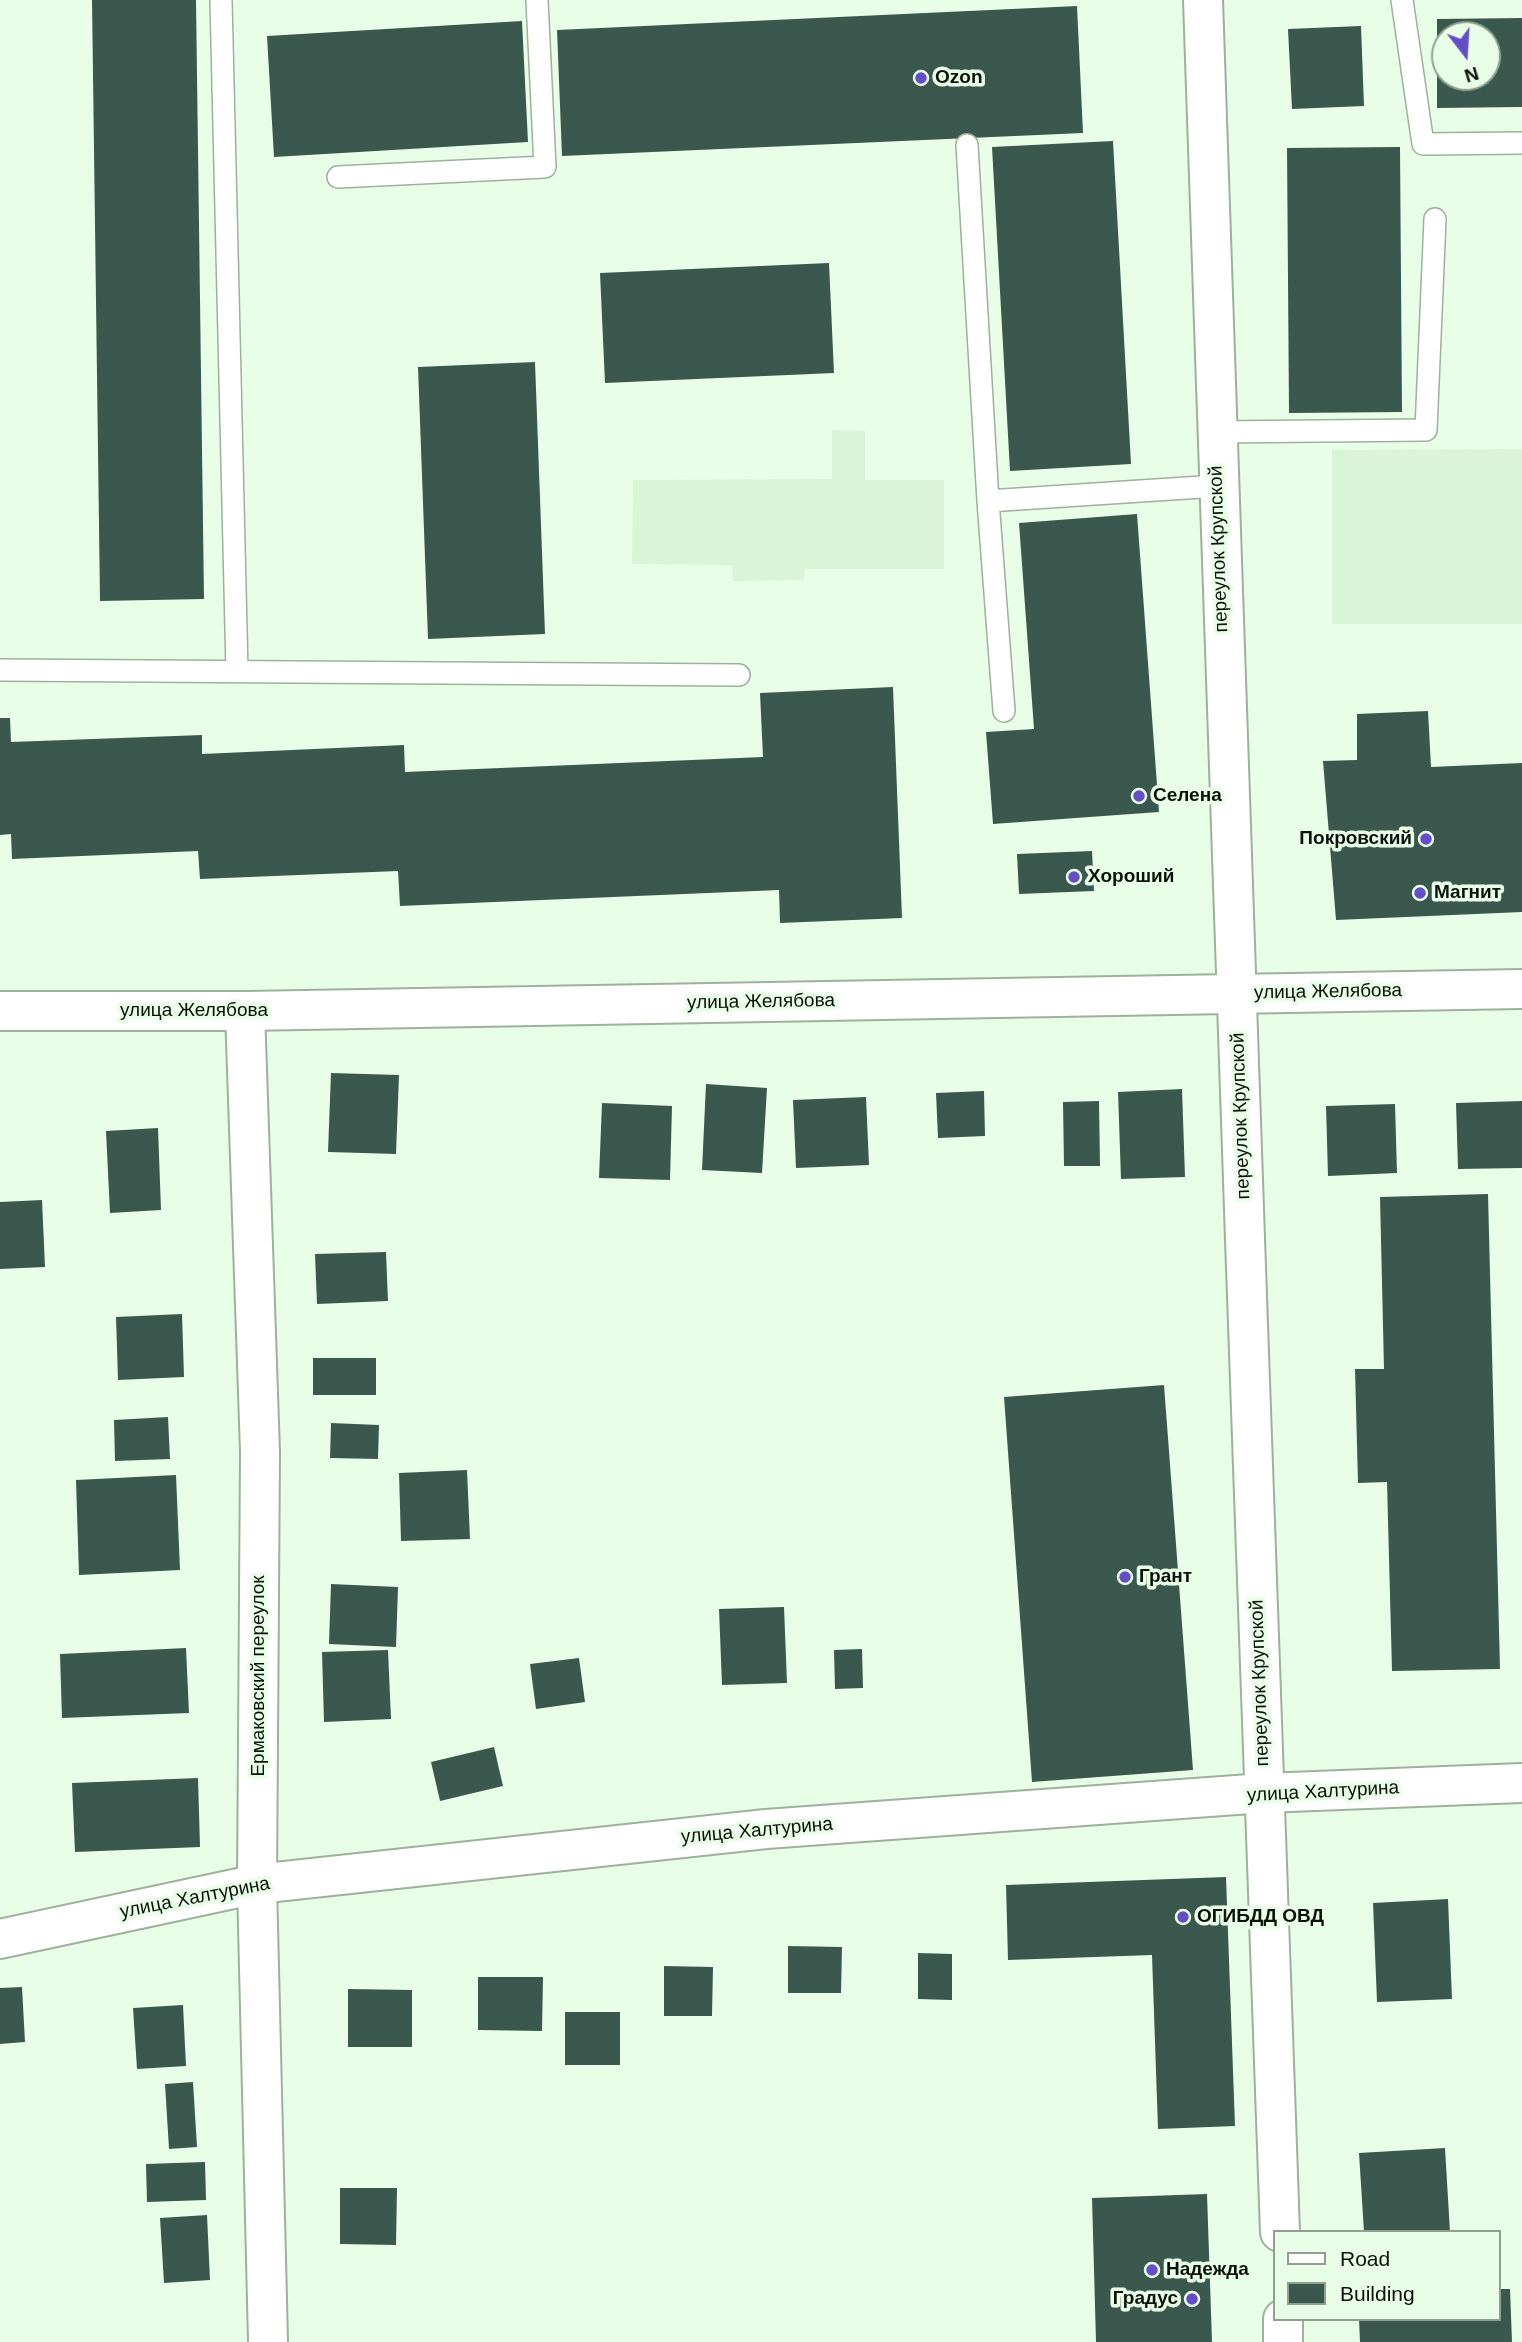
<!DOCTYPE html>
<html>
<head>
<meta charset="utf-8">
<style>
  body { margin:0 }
  #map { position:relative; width:1522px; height:2342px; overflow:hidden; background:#e9fee7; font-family:Arial,sans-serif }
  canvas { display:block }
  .legend { position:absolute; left:1273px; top:2230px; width:228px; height:91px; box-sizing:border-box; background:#e9fee7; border:2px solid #90a08f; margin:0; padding:9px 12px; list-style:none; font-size:21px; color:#0b120b }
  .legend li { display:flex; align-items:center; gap:14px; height:35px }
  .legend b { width:35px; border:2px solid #90a08f }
  .north { position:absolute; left:1431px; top:21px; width:70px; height:70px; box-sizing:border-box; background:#e9fee7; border:2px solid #90a08f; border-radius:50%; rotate:163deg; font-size:19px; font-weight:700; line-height:28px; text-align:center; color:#0b120b }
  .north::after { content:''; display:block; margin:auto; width:24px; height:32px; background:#644ec7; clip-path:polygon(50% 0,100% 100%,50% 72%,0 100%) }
</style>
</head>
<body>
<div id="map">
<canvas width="1522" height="2342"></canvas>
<ul class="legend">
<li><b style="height:9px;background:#fff"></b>Road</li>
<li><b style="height:19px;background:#3b584e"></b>Building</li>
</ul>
<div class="north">N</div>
</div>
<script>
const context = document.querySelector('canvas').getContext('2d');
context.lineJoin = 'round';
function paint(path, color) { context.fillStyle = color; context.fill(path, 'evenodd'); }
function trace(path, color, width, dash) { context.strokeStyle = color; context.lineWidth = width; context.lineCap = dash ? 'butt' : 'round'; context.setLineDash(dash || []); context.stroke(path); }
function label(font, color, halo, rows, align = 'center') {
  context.font = font + ' Arial,sans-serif'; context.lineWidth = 7; context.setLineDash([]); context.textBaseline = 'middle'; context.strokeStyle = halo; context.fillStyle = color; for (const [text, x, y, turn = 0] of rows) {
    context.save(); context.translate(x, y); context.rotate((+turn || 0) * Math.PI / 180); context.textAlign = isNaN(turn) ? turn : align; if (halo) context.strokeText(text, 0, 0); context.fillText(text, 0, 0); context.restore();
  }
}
paint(new Path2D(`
  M832,430L865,431V480H944V569H805L804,580L733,581L732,565L632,564L633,480L832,479Z
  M1522,449V624H1332V450Z`), '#d9f4d7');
paint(new Path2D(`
  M92,0H196L204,599L100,601Z
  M1077,6L1083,133L562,156L557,30Z
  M1522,18V107L1437,108V19ZM1445,35H1487V77H1445Z
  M522,21L528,142L274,157L267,36Z
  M1361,26L1364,106L1292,109L1288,29Z
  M1113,141L1131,464L1010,471L992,147Z
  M1400,147L1402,412L1289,413L1287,148Z
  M829,263L834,373L605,383L600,273Z
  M535,362L545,634L428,639L418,367Z
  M1137,514L1159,812L993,824L986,732L1034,729L1019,523Z
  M893,687L902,918L780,923L779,890L400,906L398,871L200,879L198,851L12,859L11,834L0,835V718H10L11,742L202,735V754L404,745L405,772L763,757L760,693Z
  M1428,711L1431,767L1522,763V912L1336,920L1323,761L1357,760V714Z
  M1092,851L1094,891L1019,894L1017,854Z
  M331,1073L399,1075L396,1154L328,1152Z
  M706,1084L767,1088L762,1173L702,1170Z
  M1182,1089L1185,1177L1121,1179L1118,1092Z
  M984,1091L985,1136L938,1138L936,1093Z
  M866,1097L869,1165L796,1168L793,1100Z
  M1099,1101L1100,1166H1064L1063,1102Z
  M1522,1101V1168L1458,1169L1456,1103Z
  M602,1103L672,1106L670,1180L599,1178Z
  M1395,1104L1397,1173L1328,1176L1326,1106Z
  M158,1128L161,1210L110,1213L106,1131Z
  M1488,1194L1500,1669L1392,1671L1387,1482L1358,1483L1355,1369H1384L1380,1197Z
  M42,1200L45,1267L0,1269V1202Z
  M386,1252L388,1301L317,1304L315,1254Z
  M182,1314L184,1377L118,1380L116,1317Z
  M313,1358H376V1395H313Z
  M1164,1385L1193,1770L1032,1782L1004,1397Z
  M168,1417L170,1459L115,1461L114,1420Z
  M331,1423L379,1425L378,1459L330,1458Z
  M467,1470L470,1539L401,1541L399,1473Z
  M176,1475L180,1570L79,1575L76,1480Z
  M331,1584L398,1587L396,1647L329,1644Z
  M784,1607L787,1683L722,1685L719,1609Z
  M186,1648L189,1713L62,1718L60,1654Z
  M862,1649L863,1688L835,1689L834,1650Z
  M388,1650L391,1719L324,1722L322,1652Z
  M579,1658L585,1702L536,1709L530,1664Z
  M494,1747L503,1786L440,1801L431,1762Z
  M198,1778L200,1847L75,1852L72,1783Z
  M1226,1877L1235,2126L1158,2129L1152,1955L1008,1960L1006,1885Z
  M1448,1899L1452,1999L1377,2002L1373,1903Z
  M788,1946L842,1947L841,1993H788Z
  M918,1953L952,1954V2000L918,1999Z
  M664,1966L713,1967L712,2016H664Z
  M478,1977H543L542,2031L478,2030Z
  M22,1987L25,2042L0,2044V1988Z
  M348,1989L412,1990V2047H348Z
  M183,2005L186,2066L137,2069L133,2008Z
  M565,2012H620V2065H565Z
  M193,2082L197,2147L169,2149L165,2084Z
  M1445,2148L1450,2232H1364L1359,2153Z
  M205,2162L206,2200L147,2202L146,2164Z
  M340,2188H397L396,2245L340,2244Z
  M1207,2194L1212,2342H1096L1092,2198Z
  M207,2215L210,2280L164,2283L160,2218Z
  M1499,2289H1510L1512,2342H1360L1359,2319H1499Z`), '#3b584e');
const lane = new Path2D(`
  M221,0L237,671
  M1402,0L1423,144L1522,143
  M967,145L988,501
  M338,177L545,167L537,0
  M1215,432L1426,430L1435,219
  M0,670L739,675
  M1004,711L988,501L1217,486`);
const street = new Path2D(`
  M0,1011H245L1522,989
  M245,1011L260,1452L257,1884L268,2342
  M0,1939L257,1884L766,1829L1264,1793L1522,1783`);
const secondary = new Path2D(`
  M1203,0C1223,744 1257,1488 1280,2232
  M1283,2319V2342`);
trace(lane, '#9db19b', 24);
trace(street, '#9db19b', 42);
trace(secondary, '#9db19b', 42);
trace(lane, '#fff', 21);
trace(street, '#fff', 38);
trace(secondary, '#fff', 38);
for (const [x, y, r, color] of [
  [921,78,7,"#644ec7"],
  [1139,796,7,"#644ec7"],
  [1426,839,7,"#644ec7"],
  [1074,877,7,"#644ec7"],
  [1420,893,7,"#644ec7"],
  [1125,1577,7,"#644ec7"],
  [1183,1917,7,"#644ec7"],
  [1152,2270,7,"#644ec7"],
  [1192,2299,7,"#644ec7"]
]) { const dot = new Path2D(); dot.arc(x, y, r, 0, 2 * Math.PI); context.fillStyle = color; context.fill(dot); trace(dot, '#e9fee7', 2.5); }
label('bold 19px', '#0b120b', '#e9fee7', [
  ["Ozon",935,78],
  ["Селена",1153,796],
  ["Покровский",1412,839,"right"],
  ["Хороший",1088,877],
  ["Магнит",1434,893],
  ["Грант",1139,1577],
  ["ОГИБДД ОВД",1197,1917],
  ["Надежда",1166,2270],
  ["Градус",1178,2299,"right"]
], 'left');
label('19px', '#0b120b', '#e9fee7', [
  ["переулок Крупской",1219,549,-92],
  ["улица Желябова",1328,992,-1],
  ["улица Желябова",761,1002,-1],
  ["улица Желябова",194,1011],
  ["переулок Крупской",1241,1116,-92],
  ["Ермаковский переулок",259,1676,-90],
  ["переулок Крупской",1260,1683,-92],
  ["улица Халтурина",1323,1792,-3],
  ["улица Халтурина",757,1831,-5],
  ["улица Халтурина",195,1898,-11]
]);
</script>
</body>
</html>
